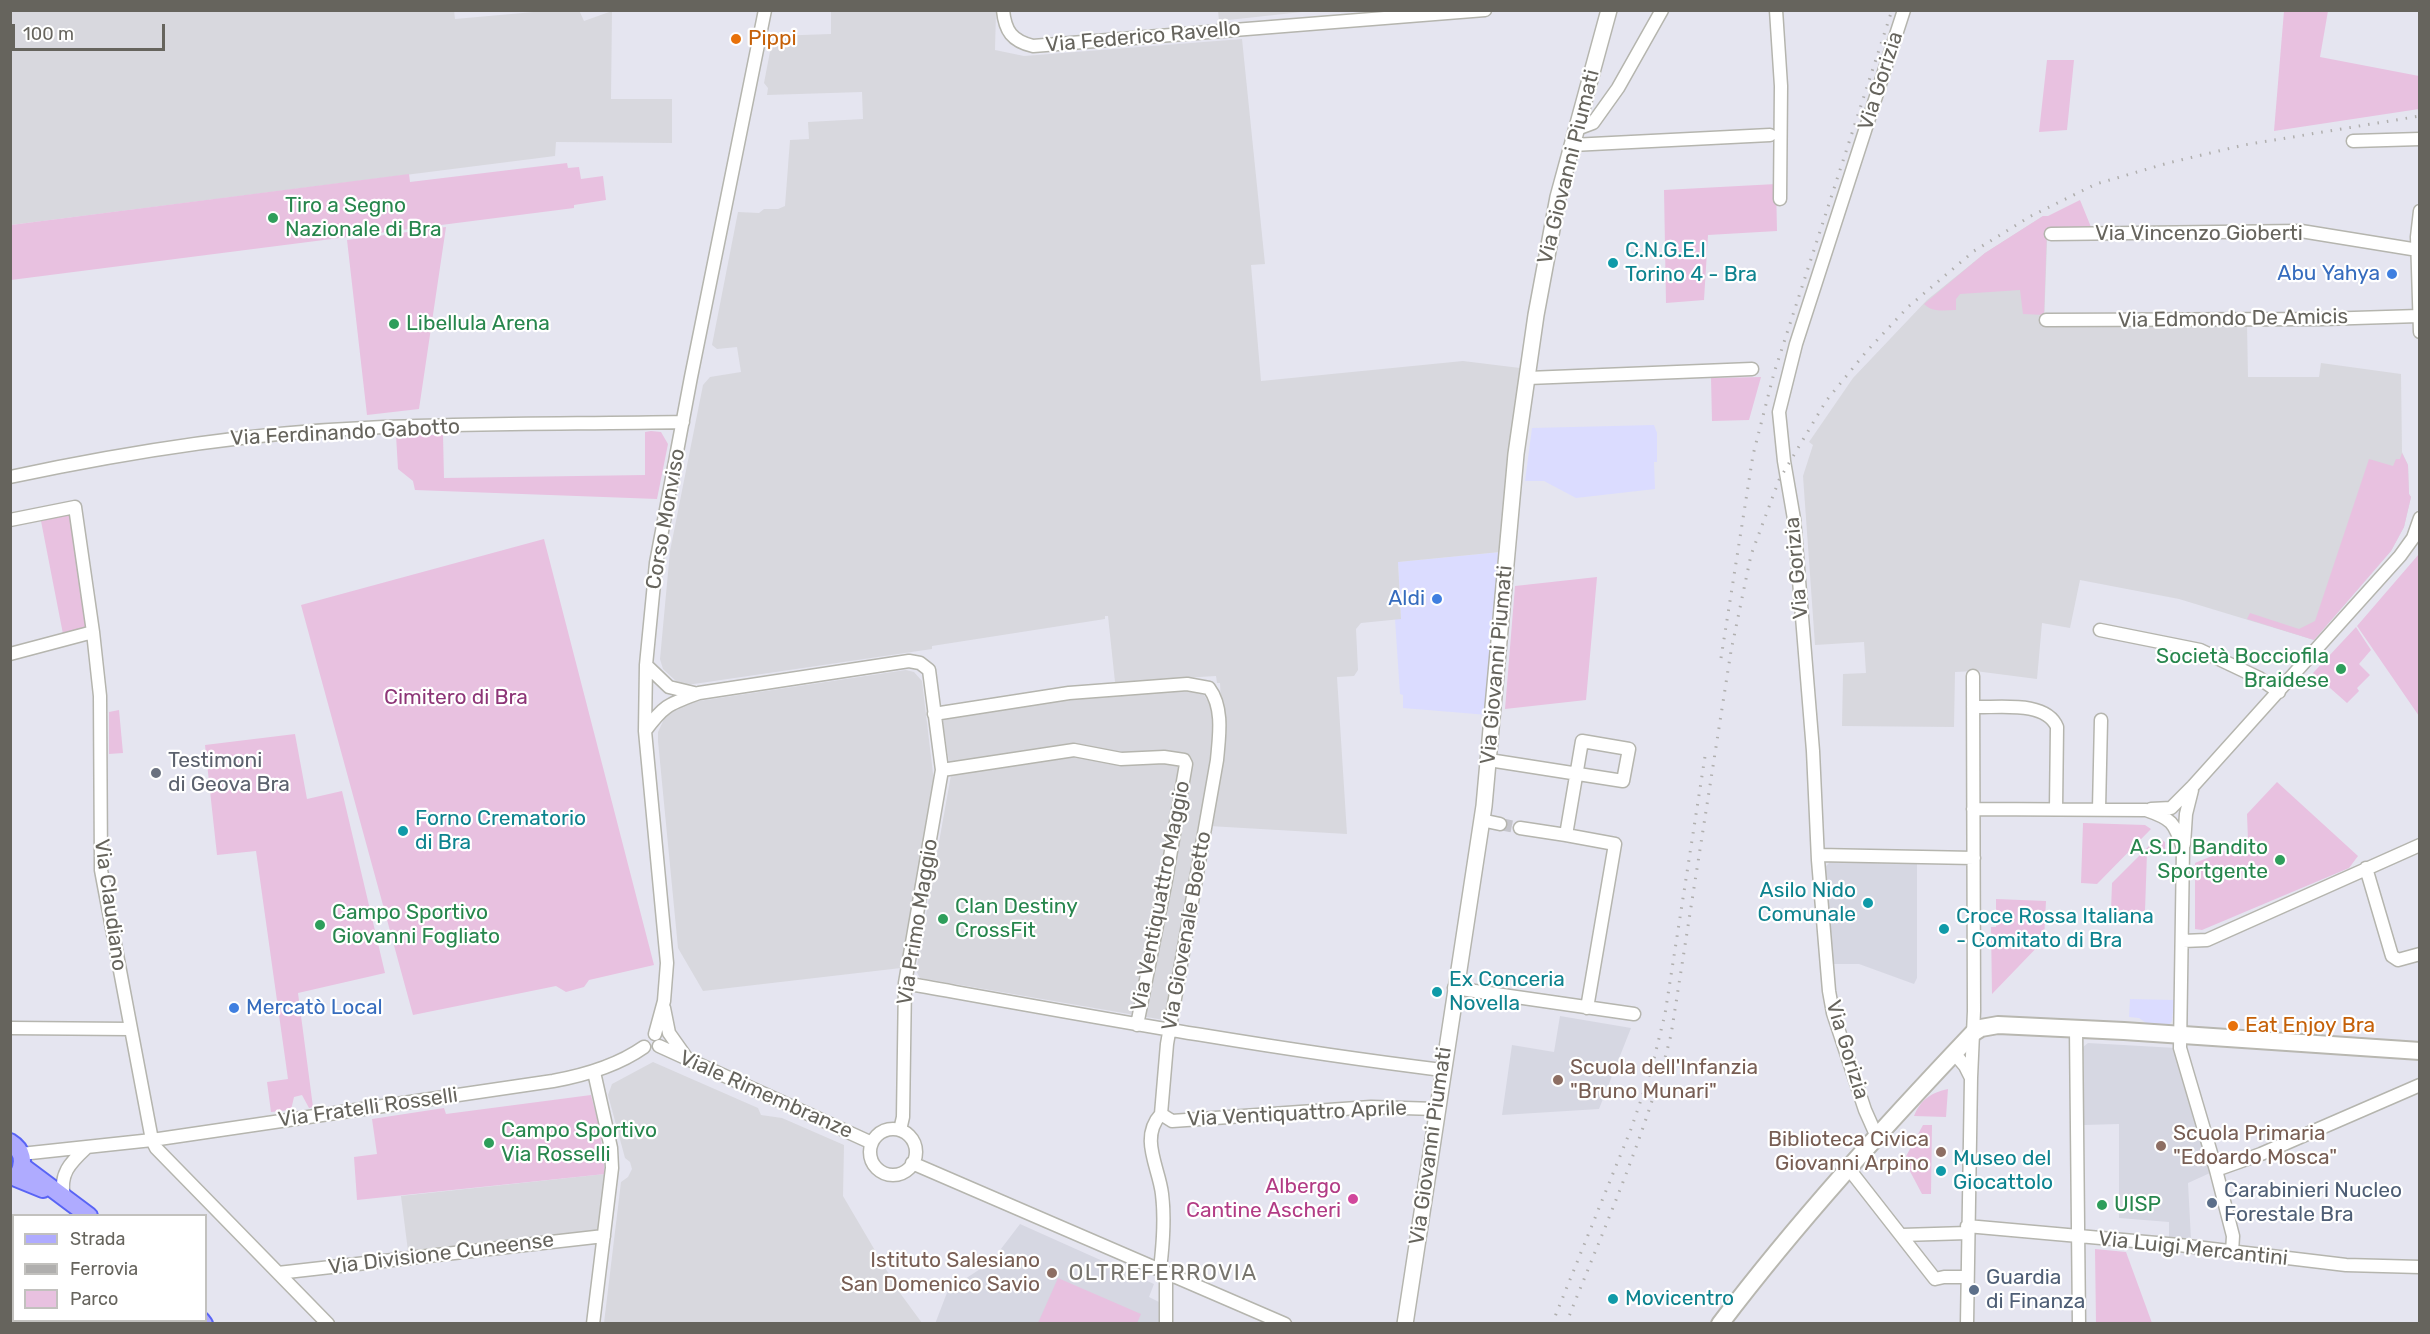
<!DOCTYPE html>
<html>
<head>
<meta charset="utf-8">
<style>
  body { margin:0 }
  #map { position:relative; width:2430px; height:1334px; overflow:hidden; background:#e5e5f0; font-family:Rubik,sans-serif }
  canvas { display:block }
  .frame { position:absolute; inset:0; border:12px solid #66645d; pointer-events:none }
  .legend { position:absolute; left:12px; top:1214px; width:195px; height:108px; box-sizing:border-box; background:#fff; border:2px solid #c2c1be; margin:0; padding:8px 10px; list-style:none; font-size:18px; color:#66645d }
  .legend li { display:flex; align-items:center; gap:12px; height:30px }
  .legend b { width:30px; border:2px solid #c2c1be }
  .scale { position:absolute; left:12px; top:24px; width:153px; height:27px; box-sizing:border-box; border:3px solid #66645d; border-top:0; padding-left:8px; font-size:18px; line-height:21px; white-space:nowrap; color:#66645d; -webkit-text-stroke:4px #fff; paint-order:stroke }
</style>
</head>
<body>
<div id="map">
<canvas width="2430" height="1334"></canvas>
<div class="frame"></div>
<ul class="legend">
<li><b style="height:8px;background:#afabff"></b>Strada</li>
<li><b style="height:8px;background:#b0afae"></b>Ferrovia</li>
<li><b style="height:16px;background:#e8c1e0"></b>Parco</li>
</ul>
<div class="scale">100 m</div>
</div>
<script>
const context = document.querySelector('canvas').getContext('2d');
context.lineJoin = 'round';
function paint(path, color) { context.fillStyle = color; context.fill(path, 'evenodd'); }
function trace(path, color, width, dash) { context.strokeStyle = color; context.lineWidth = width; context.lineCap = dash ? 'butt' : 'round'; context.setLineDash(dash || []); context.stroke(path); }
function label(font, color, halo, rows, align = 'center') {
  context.font = font + ' Rubik,sans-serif'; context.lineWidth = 4.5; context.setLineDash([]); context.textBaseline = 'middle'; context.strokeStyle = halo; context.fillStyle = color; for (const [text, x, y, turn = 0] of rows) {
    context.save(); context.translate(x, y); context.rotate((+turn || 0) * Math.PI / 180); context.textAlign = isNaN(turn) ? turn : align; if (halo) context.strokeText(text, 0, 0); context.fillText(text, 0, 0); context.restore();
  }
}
paint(new Path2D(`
  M1654,425L1657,433V462H1654L1655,489L1576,498L1544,481H1525L1532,428Z
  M1500,552L1488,715L1403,708V695L1400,694L1395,619L1401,618L1398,562Z
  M2130,999L2174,1000L2172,1021L2169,1025L2146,1023L2139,1018L2129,1017Z`), '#dbdcff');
paint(new Path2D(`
  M454,10L455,19L545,11L579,10L584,21L612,11L611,99H672V143L556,142L555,156L11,225L10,11Z
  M1218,10H1311V11L1219,21Z
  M831,11H996L995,50L1024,56L1242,39L1265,264L1251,265L1261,381L1463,361L1520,368L1501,522L1500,552L1398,562L1401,619L1361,623L1356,629L1358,670L1354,676L1337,677L1347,834L1209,826L1221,702L1220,683H1217L1216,676L1115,682L1108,616H1105V619L932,646V649L687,685L676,681L663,669L660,659L670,551L703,385L710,377L741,372L737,347L717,349L712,345L738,212L759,213L764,209H778L785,206L790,140L809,139L808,122L863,119L862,92L767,95L768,88L764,83L773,36L831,34Z
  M2043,216H2048L2044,324H2247L2248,377H2319L2321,363L2401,374L2402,452L2408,465L2409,494L2411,497L2404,527L2391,551L2314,640L2179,599L2080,580L2070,628L2042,623L2037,679L1975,671L1955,672L1954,727L1842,726L1843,674L1866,673L1864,642L1815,645L1803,476L1813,445L1809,442L1853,378L1927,300L1985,253Z
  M906,670L914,672L922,681L934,782L901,968L703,991L678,948L658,741V732L665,717L677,707L686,703Z
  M1184,689L1204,695L1212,708L1214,756L1170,1021L920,978L916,971L951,775L942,717L1070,696Z
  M653,1062L758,1108L761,1115L782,1118L844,1145L843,1196L900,1293L922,1323H604L621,1182L628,1177L632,1169L630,1162L625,1158L608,1095L612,1084Z
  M605,1174L598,1231L408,1251L401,1196Z`), '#d8d8de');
paint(new Path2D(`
  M1830,862L1917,864V978L1914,984L1859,964H1831L1823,869Z
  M1560,1016L1631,1028L1599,1109L1502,1115L1512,1045L1554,1052Z
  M2088,1043L2176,1048L2210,1173L2188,1183L2191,1239L2169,1237V1222L2119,1218V1124L2084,1125L2083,1047Z
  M1020,1224L1154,1284L1149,1297L1161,1303V1323L935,1324L948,1290L991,1262Z`), '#d6d7e2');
paint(new Path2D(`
  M2284,11H2328L2320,57L2419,76V109L2274,131Z
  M2047,60H2074L2067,130L2039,132Z
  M567,163L568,168L579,167L581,179L603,176L606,200L574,205V208L11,280V225L409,174L410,182Z
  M1776,184L1777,231L1708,235L1704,300L1666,303L1664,190Z
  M2080,200L2091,227L2087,230L2047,229L2044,315L2023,314L2020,290L1960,294L1956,299V310C1944,310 1933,313 1924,304L1985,253L2043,216H2048Z
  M446,227L419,409L367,415L347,240Z
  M1761,377L1749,420L1712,421L1711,378Z
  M651,431L661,432L668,444L657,499L415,490L413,481L398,469L396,435H443L444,478L645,475V432Z
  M2402,453L2408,465L2409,494L2411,497L2404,527L2391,551L2314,640L2247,619L2250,613L2299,629L2315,621L2369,459L2393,466L2396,459H2400Z
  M70,514L89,628L63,634L41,521Z
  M544,539L654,965L589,980L584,987L566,992L556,986L413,1015L301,605Z
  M2419,554V716L2357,626Z
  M1597,577L1586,700L1505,709L1515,586Z
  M2356,627L2371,650L2359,664L2370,675L2357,688L2359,691L2347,703L2313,673Z
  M119,710L123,753L109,754V712Z
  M295,734L307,799L342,791L385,973L298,993L313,1107L309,1108L302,1095L294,1097L291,1110L271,1112L267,1082L288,1079L256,851L217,855L205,745Z
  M2277,782L2358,856L2349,868L2202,930L2195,929V863L2248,841L2247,814Z
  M2083,823L2145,825L2151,829L2097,884L2081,883Z
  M2158,837L2165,842V850L2147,852L2145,911H2111L2112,883Z
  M1996,899L2046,901L2044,940L1992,994L1991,927H1996Z
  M1948,1089L1946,1117L1914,1116C1921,1099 1931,1093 1948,1089Z
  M591,1095L600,1130L605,1174L357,1200L354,1157L377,1154L372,1119L444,1108L446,1114Z
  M1923,1125H1932L1931,1194H1922L1904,1160Z
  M2095,1249L2126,1252L2152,1323H2096Z
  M1058,1278L1141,1314L1137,1323H1038Z`), '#e8c1e0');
trace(new Path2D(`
  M1500,824L1520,828`), '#c5c5cb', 12, [12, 6]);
const minor = new Path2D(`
  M1003,10C1005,31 1012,41 1033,46L1485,10
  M1776,10L1781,86L1780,199
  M1577,129L1593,123L1618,88L1662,10
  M2353,141L2420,139
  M1572,145L1770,135
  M2420,211L2417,237L2420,332
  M2051,234L2301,231L2418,250
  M2046,320L2322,319L2419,316
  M1528,378L1752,369
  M10,477C127,452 246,433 365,428C471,423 577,424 683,422
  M10,520L75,507L93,632L100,696L101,870L152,1140L156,1148L328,1324
  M2100,630L2200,650L2259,678L2279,692
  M10,654L93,632
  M646,665L669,687L694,693
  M1973,707C1998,708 2046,700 2057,727L2056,809
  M934,714L1069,693L1187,684L1209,688C1224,708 1219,737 1217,760L1167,1044L1161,1114C1139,1138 1159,1167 1162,1194C1165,1218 1163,1245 1160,1269
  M645,731C664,705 669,704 699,693L909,661L920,663L929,670L942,770L905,983L903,1117L900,1130
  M1489,760L1623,781L1629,749L1582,741L1566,835L1615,844L1587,1008
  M942,770L1074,750L1121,759L1164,757L1184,760L1186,764L1166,880L1137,1025
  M1973,809L2146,810C2172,819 2174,822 2183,848L2180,1048L2216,1170
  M2099,809L2101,720
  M2151,809L2171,808L2193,786L2400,556L2413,538L2420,518
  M1481,820L1500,824
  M1520,828L1566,835
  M2184,844L2186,814L2192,790
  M1818,855L1974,858
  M2366,868L2392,956L2398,960L2420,954
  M2183,941L2207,940L2420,845
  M905,983C1084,1015 1262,1048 1442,1070
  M1454,988L1634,1014
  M664,1008L669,1033L686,1057
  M10,1028L130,1029
  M2076,1029L2079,1324
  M655,1034L664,1001L667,963L645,731L646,665L656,563L691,377L765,10
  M659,1046L872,1143
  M1954,1053L1965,1066L1971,1078L1967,1324
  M1971,1078L1974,1011L1973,676
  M1161,1114L1172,1121L1371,1107L1436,1109
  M870 1152a23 23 0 1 1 46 0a23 23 0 1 1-46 0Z
  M1877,1137L1865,1110L1833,1013L1829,991L1818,860L1813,751L1794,519L1784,461L1779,412L1796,344L1904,10
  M21,1154L152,1140L553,1081C586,1075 617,1066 644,1047
  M912,1163L1285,1324
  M1849,1169L1935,1279L1944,1277H1967
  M64,1197C59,1174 70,1163 86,1148
  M1967,1226L2179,1245L2346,1265L2420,1267
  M1902,1235L1967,1233
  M2232,1252L2233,1236L2216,1170L2261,1154L2420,1085
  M278,1273L604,1236
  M593,1324L612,1168L611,1148L594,1072
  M1166,1324V1272`);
const tertiary = new Path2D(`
  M1405,1324L1484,806L1516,454L1536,315L1558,197L1609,10`);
const secondary = new Path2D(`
  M1720,1324C1798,1221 1885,1126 1973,1033L1981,1028L1998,1025L2124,1031L2420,1051`);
const primary = new Path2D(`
  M10,1142C23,1150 25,1162 18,1175
  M22,1166L89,1216
  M16,1178L43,1189
  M201,1320L204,1324`);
trace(minor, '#b5b5ae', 15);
trace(tertiary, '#b5b5ae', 18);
trace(secondary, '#b8b7b0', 20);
trace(primary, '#5964f5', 20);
trace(minor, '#fff', 12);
trace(tertiary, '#fff', 15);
trace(secondary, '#fff', 16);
trace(primary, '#afabff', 16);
trace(new Path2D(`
  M1721,658L1753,455L1774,373L1892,10
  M10,1269L14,1271
  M83,1320L87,1324
  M1552,1324L1631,1129L1651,1071L1665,1014L1706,750
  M1566,1324C1604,1228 1646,1135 1671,1035L1731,651L1751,555L1779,480L1826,401L1866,352L1908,307L1974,251L2031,216L2096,184L2168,163L2244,145L2420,116`), '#b0afae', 3, [1.5, 8]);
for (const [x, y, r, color] of [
  [736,39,6,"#e8710a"],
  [273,218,6,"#2e9e5b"],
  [1613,263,6,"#0f9aa8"],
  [2392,274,6,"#3f7fe0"],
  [394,324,6,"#2e9e5b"],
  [1437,599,6,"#3f7fe0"],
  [2341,669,6,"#2e9e5b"],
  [156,773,6,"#6b7280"],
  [403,831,6,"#0f9aa8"],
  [2280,860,6,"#2e9e5b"],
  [1868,903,6,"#0f9aa8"],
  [943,919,6,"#2e9e5b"],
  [320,925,6,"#2e9e5b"],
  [1944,929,6,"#0f9aa8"],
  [1437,992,6,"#0f9aa8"],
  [234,1008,6,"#3f7fe0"],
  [2233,1026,6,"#e8710a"],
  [1558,1080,6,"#8d6e63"],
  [489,1143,6,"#2e9e5b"],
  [2161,1146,6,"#8d6e63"],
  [1941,1152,6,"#8d6e63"],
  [1941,1171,6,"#0f9aa8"],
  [1353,1199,6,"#d1479c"],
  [2212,1203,6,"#5c6f8a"],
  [2102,1205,6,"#2e9e5b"],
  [1052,1273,6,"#8d6e63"],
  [1974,1290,6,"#5c6f8a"],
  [1613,1299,6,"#0f9aa8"]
]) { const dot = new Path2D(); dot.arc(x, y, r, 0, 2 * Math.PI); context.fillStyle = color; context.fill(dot); trace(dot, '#fff', 2); }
label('21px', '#66645d', '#fff', [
  ["Via Federico Ravello",1143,37,-5],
  ["Via Gorizia",1881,81,-72],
  ["Via Giovanni Piumati",1569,167,-76],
  ["Via Vincenzo Gioberti",2199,234],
  ["Via Edmondo De Amicis",2233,319,-1],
  ["Via Ferdinando Gabotto",345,433,-3],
  ["Corso Monviso",666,519,-80],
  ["Via Gorizia",1797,568,-95],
  ["Via Giovanni Piumati",1497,665,-85],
  ["Via Ventiquattro Maggio",1161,896,-79],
  ["Via Claudiano",110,905,82],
  ["Via Primo Maggio",918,922,-81],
  ["Via Giovenale Boetto",1187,931,-80],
  ["Via Gorizia",1847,1050,73],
  ["Viale Rimembranze",766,1095,24],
  ["Via Fratelli Rosselli",368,1108,-8],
  ["Via Ventiquattro Aprile",1297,1114,-3],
  ["Via Giovanni Piumati",1431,1146,-82],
  ["Via Luigi Mercantini",2193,1249,6],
  ["Via Divisione Cuneense",441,1254,-7]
]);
label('21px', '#c56008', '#fff', [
  ["Pippi",748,39],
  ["Eat Enjoy Bra",2245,1026]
], 'left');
label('21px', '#27864d', '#fff', [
  ["Tiro a Segno",285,206],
  ["Nazionale di Bra",285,230],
  ["Libellula Arena",406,324],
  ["Società Bocciofila",2329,657,"right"],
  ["Braidese",2329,681,"right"],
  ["A.S.D. Bandito",2268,848,"right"],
  ["Sportgente",2268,872,"right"],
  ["Clan Destiny",955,907],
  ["CrossFit",955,931],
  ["Campo Sportivo",332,913],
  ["Giovanni Fogliato",332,937],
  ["Campo Sportivo",501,1131],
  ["Via Rosselli",501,1155],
  ["UISP",2114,1205]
], 'left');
label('21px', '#0d838f', '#fff', [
  ["C.N.G.E.I",1625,251],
  ["Torino 4 - Bra",1625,275],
  ["Forno Crematorio",415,819],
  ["di Bra",415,843],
  ["Asilo Nido",1856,891,"right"],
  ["Comunale",1856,915,"right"],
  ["Croce Rossa Italiana",1956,917],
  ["- Comitato di Bra",1956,941],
  ["Ex Conceria",1449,980],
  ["Novella",1449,1004],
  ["Museo del",1953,1159],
  ["Giocattolo",1953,1183],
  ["Movicentro",1625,1299]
], 'left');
label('21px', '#366cbe', '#fff', [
  ["Abu Yahya",2380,274],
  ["Aldi",1425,599],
  ["Mercatò Local",246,1008,"left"]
], 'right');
label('21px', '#8d3577', '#fff', [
  ["Cimitero di Bra",456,698]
]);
label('21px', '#5b616d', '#fff', [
  ["Testimoni",168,761],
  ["di Geova Bra",168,785]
], 'left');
label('21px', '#785e54', '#fff', [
  ["Scuola dell'Infanzia",1570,1068],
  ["\"Bruno Munari\"",1570,1092],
  ["Scuola Primaria",2173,1134],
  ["\"Edoardo Mosca\"",2173,1158],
  ["Biblioteca Civica",1929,1140,"right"],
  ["Giovanni Arpino",1929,1164,"right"],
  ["Istituto Salesiano",1040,1261,"right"],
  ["San Domenico Savio",1040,1285,"right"]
], 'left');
label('21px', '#b23c85', '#fff', [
  ["Albergo",1341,1187],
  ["Cantine Ascheri",1341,1211]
], 'right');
label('21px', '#4e5e75', '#fff', [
  ["Carabinieri Nucleo",2224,1191],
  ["Forestale Bra",2224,1215],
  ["Guardia",1986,1278],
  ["di Finanza",1986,1302]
], 'left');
context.letterSpacing = '1.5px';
label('22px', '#78756e', '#fff', [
  ["OLTREFERROVIA",1163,1274]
]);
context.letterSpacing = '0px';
</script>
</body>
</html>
